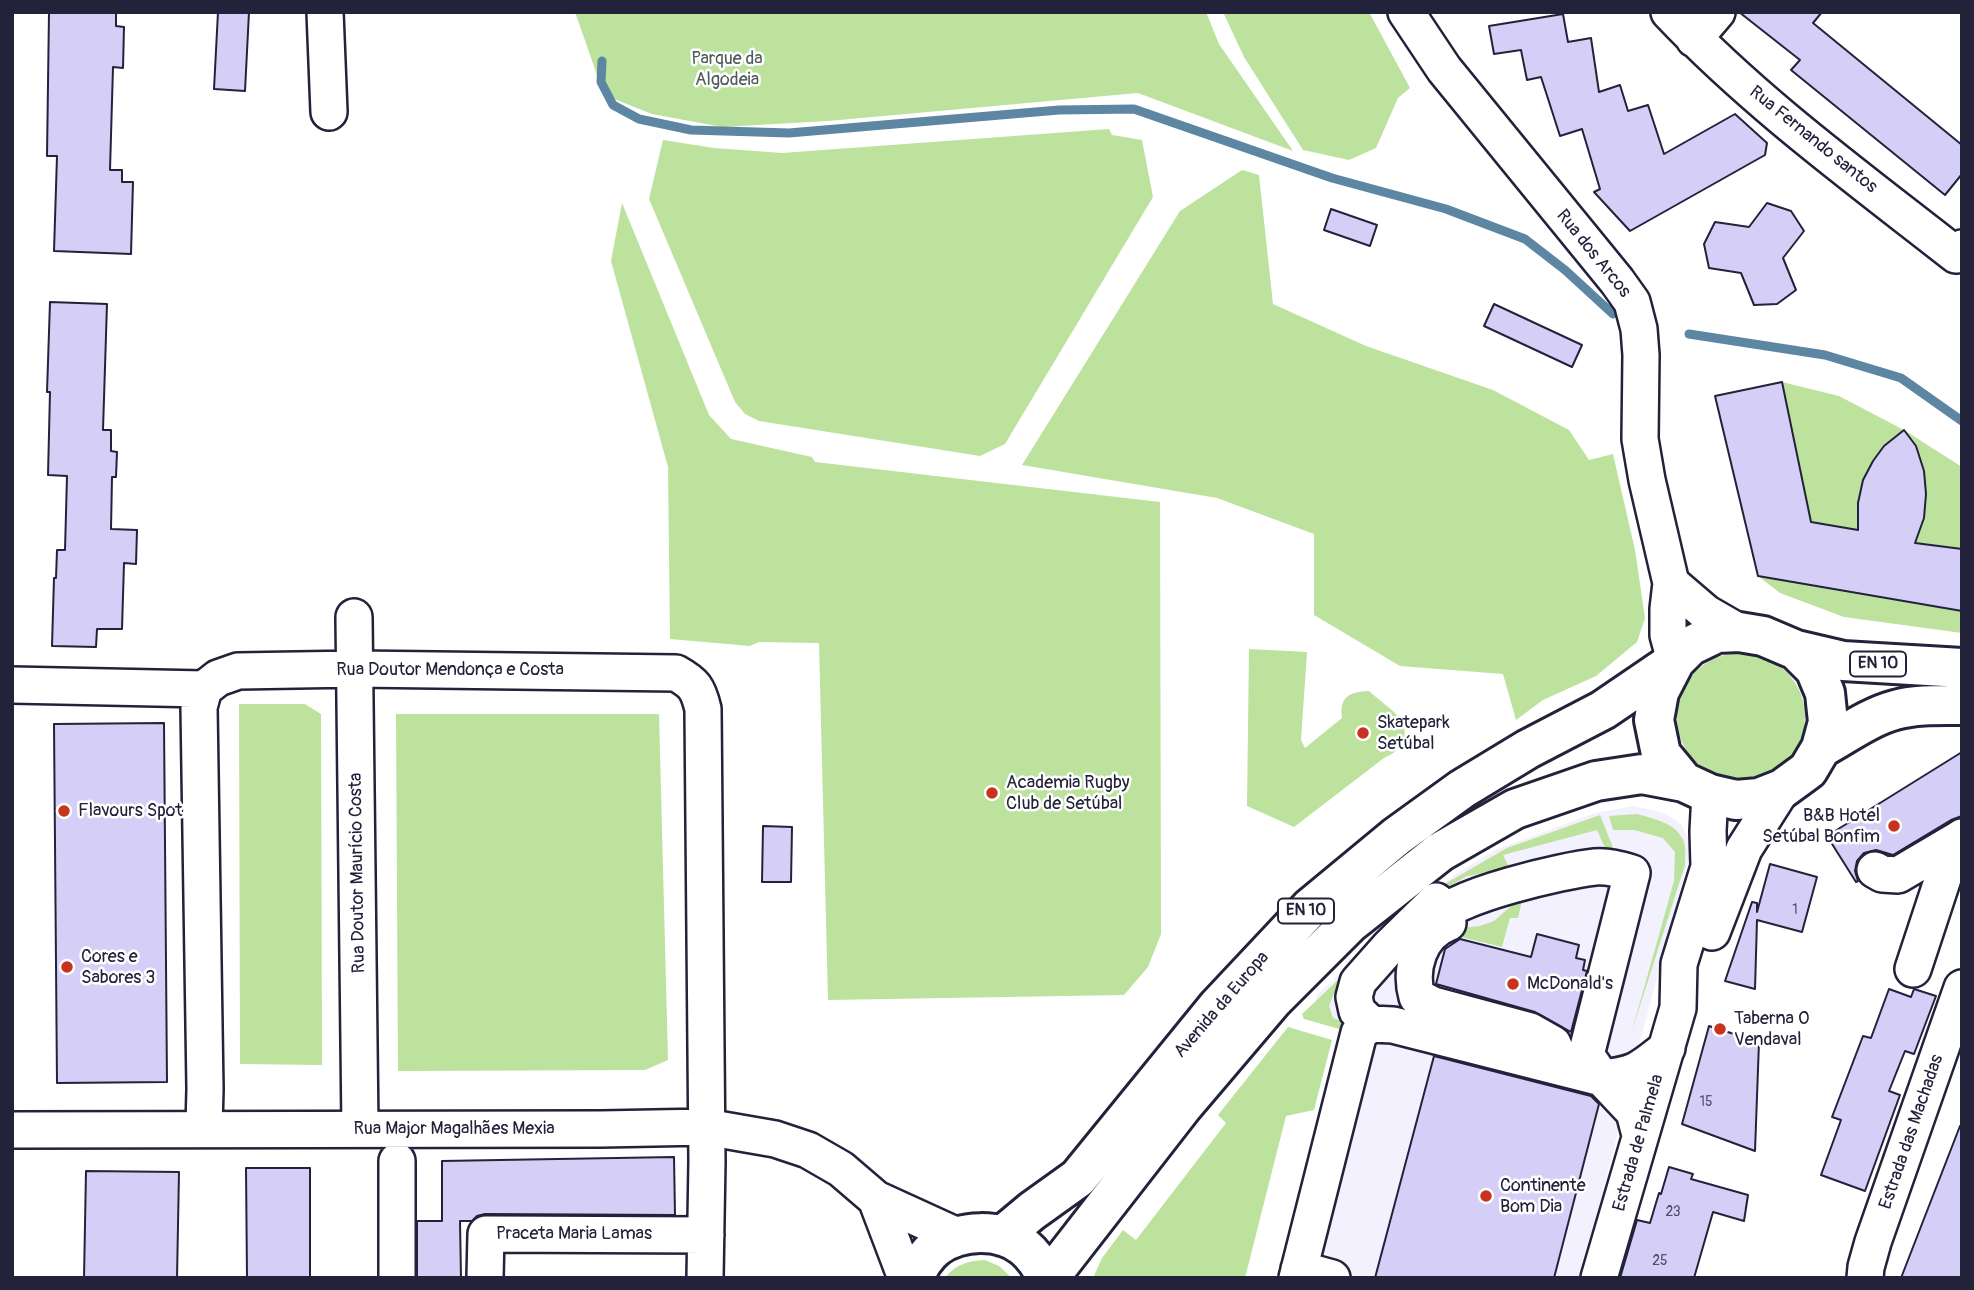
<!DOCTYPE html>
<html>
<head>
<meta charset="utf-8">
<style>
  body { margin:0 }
  #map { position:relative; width:1974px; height:1290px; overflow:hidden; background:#fff; font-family:Pangolin,sans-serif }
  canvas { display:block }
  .frame { position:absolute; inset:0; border:14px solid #22223b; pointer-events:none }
</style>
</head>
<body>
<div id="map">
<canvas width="1974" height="1290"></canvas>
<div class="frame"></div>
</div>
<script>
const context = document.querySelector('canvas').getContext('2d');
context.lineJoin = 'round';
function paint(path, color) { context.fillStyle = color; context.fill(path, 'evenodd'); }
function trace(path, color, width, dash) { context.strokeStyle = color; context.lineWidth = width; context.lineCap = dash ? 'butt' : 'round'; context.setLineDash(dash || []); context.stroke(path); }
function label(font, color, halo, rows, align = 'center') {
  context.font = font + ' Pangolin,sans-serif'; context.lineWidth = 5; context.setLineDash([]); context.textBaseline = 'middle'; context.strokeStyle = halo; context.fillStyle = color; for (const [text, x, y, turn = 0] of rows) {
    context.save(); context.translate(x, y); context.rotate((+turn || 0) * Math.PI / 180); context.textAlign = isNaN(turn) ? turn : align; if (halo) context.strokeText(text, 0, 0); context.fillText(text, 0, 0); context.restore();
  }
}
paint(new Path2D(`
  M1634,806L1664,813L1681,824L1692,846L1636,1057L1582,1278H1313L1368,1039L1318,1018L1316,996L1384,933L1456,874L1495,850L1595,813Z`), '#f2f1fd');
paint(new Path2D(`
  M575,12H1206L1219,44L1293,151L1138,93L828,121L722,127L652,114L604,95Z
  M1223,12H1369L1410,88L1398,98L1376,148L1349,160L1303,150L1244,57Z
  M1109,129L1112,135L1142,140L1153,197L1005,444L980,456L759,421L745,414L735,402L649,199L663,140L714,148L782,153Z
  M1242,170L1259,175L1273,304L1366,346L1493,390L1569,430L1589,460L1613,454L1635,550L1645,618L1637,642L1596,676L1543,700L1516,720L1503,674L1400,666L1314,615V534L1217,498L1022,465L1180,211Z
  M622,203L709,415L731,439L812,457L815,462L1160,502L1161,934L1148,967L1124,995L828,1000L819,643L759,642L750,646L670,639L668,467L611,261Z
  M1782,382L1839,396L1904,430L1962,467V543L1959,549L1915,543C1931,500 1931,469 1904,430C1866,462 1858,481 1858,530L1811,522Z
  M1758,576L1962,611V633L1844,617L1780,593Z
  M1249,649L1307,652L1301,740L1305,748L1342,718C1339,696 1350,692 1369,691C1378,700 1392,708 1399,718C1412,735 1401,751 1384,758L1294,827L1247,806Z
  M1677 717a64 64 0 1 1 128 0a64 64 0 1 1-128 0Z
  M239,704H305L321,714L322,1065L240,1064Z
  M396,714H659L668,1060L645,1070L398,1071Z
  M1637,814C1654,819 1677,823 1684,842C1686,848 1685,858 1685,865L1632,1031L1674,881L1675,852L1663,838L1634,830H1613L1609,816Z
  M1600,815L1614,850H1606L1597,830L1503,855L1510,869L1467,876L1444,889L1407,921L1334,993L1329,1006L1333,1018L1344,1022L1343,1030L1304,1019L1302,1014L1413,909L1443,885L1507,848Z
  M1523,896L1518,918H1510L1502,947L1449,934L1462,928L1480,926L1494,921Z
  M1288,1027L1332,1040L1314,1110L1286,1116L1245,1278H1093L1102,1258L1123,1230L1136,1240L1226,1123L1218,1115Z
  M985,1260L999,1266L1012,1278H945C956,1264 968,1261 985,1260Z`), '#bce29d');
trace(new Path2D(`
  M602,61L601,82L613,105L639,119L691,130L789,133L1059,110L1134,109L1332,178L1446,209L1525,239L1565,270L1613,314
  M1689,334L1825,355L1901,378L1962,421`), '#5d86a2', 9);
const building = new Path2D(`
  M49,12H116V26L124,27L123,68L113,67L110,170H122V182H133L131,254L54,251L57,156H47Z
  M218,12H249L245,91L214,89Z
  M1739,12H1822L1813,23L1962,145V174L1945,195L1791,70L1800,60Z
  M1563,14L1568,42L1591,38L1599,92L1620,85L1628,111L1648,105L1664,154L1735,114L1767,143L1765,155L1630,231L1594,192L1600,189L1582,129L1560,136L1541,77L1527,80L1521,50L1494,54L1489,26Z
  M1767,203L1791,211L1804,231L1783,258L1796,290L1777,304L1754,305L1741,273L1709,268L1704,244L1715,222L1749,227Z
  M1331,209L1377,225L1370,246L1324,230Z
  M50,302L107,304L103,430H111V451L117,452L116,477H112L111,529L137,530L136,564L124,563L122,629H97L96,647L52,646L54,578H56L57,550H65L67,476L48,475L50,392H47Z
  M1494,304L1582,345L1572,367L1484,326Z
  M1782,382L1811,522L1858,530V503L1863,480L1873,461L1884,446L1904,430L1916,446L1924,471L1926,494L1924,518L1915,543L1962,549V611L1758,576L1715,396Z
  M164,723L167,1082L57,1083L54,724Z
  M1962,752V816L1951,820L1893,855L1876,850L1864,853L1857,861L1855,871L1858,881L1856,882L1827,836Z
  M763,826L792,827L791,882H762Z
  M1770,864L1817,877L1802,932L1757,920L1755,989L1725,981L1752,902L1757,903V912Z
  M1537,934L1579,945L1576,958L1585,960L1583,970L1587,971L1571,1032L1535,1012L1436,984L1445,949L1460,939L1531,957Z
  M1889,989L1911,997L1914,989L1936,996L1914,1054L1905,1051L1889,1091L1900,1095L1865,1191L1821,1175L1841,1120L1832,1117L1863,1036L1871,1038Z
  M1709,1026L1759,1042L1755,1151L1682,1124Z
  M1434,1056L1591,1096L1599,1104L1554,1278H1375Z
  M1960,1126L1962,1127V1278H1901Z
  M674,1157L675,1215L485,1214L477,1216L472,1221H460L461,1278H417V1221H442V1161Z
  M1669,1167L1693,1174L1691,1179L1748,1195L1744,1221L1713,1212L1694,1278H1620L1637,1220L1650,1223L1659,1193L1661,1194Z
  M246,1168H310V1278H247Z
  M86,1171L179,1172L177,1278H84Z`);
paint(building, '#d5cff7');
trace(building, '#22223b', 2);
const minor = new Path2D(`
  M325,12L329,112
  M1406,12L1444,69L1617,281L1632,302L1639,329L1641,355L1640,439L1647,480L1671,583L1668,609V635L1675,661
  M1669,12C1755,103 1858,178 1956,255L1962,248
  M1694,39L1717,12
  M1671,583L1706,613L1739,632
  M354,617L360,1129
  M12,685L204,689
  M1875,870L1882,874L1898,875L1959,839
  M1448,923C1419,934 1409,969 1417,997L1433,1005L1530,1031L1553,1044L1563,1068
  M1712,932L1744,849L1782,789
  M1429,934C1431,929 1433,923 1436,919C1452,896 1565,870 1595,867C1608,866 1619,869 1632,873L1586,1055L1602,1078L1634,1112L1640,1135
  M1913,969L1951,854L1959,839L1962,837
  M1371,1024L1357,1011L1354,997L1358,982L1389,947L1436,901
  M204,1128L205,1089L199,707L204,689L218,678L238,671L356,669L676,673C694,683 698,688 703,709L707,1161L705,1278
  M12,1130L601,1129L706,1127L775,1139L808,1150L841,1169L876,1199L957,1236
  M397,1161V1278
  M876,1199L906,1278
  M1299,1269L1332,1278
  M485,1278L486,1234L706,1235
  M1297,1278L1359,1033L1371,1024L1393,1025L1602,1078C1638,1074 1640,1069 1667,1048
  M1599,1278L1678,1008L1679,964L1709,867L1708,831L1710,794
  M1865,1278L1866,1267L1873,1242L1962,988`);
const major = new Path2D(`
  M1739,632L1763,636L1796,650L1815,669L1825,693L1828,722L1821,748L1808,770L1782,789L1759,798L1736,800L1710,794L1684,782L1661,754L1654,720L1659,692L1675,661L1690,646L1717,633Z
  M1796,650L1843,661L1962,668
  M1821,748C1845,735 1869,717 1895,710C1916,704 1940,705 1962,705
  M1002,1236L1032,1211L1078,1178L1218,1006L1310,908L1397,836L1462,789L1528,749L1603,710L1675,661
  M914,1278C919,1266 926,1255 936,1247C961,1229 1000,1228 1024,1247C1035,1256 1041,1266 1047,1278
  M1049,1278L1182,1107L1273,1000L1350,923L1440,852L1515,809L1596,781L1642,774L1684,782`);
trace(minor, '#22223b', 40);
trace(major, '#22223b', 44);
trace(minor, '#fff', 35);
trace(major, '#fff', 38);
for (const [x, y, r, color] of [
  [1363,733,7,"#c8321e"],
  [992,793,7,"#c8321e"],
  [64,811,7,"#c8321e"],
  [1894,826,7,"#c8321e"],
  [67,967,7,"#c8321e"],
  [1513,984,7,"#c8321e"],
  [1720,1029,7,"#c8321e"],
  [1486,1196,7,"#c8321e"]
]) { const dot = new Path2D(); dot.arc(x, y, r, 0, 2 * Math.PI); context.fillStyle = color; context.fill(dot); trace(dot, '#fff', 2.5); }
label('14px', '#4f4d6a', null, [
  ["1",1795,910],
  ["15",1706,1102],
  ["23",1673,1212],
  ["25",1660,1261]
]);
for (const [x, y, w] of [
  [1878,664,56],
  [1306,911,56]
]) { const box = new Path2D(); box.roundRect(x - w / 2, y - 12.5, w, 25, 5); context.fillStyle = '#fff'; context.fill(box); trace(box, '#22223b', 2); }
label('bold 16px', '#22223b', null, [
  ["EN 10",1878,664],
  ["EN 10",1306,911]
]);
label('18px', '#505c58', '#fff', [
  ["Parque da",727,59],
  ["Algodeia",727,80]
]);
label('18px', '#22223b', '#fff', [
  ["Rua Fernando santos",1813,140,39],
  ["Rua dos Arcos",1593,254,51],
  ["Rua Doutor Mendonça e Costa",450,670],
  ["Rua Doutor Maurício Costa",358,873,-91],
  ["Avenida da Europa",1222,1005,-49],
  ["Rua Major Magalhães Mexia",454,1129],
  ["Estrada das Machadas",1912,1132,-71],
  ["Estrada de Palmela",1639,1143,-74],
  ["Praceta Maria Lamas",574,1234]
]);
label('18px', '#22223b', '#fff', [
  ["Skatepark",1377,723],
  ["Setúbal",1377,744],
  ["Academia Rugby",1006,783],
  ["Club de Setúbal",1006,804],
  ["Flavours Spot",78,811],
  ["B&B Hotel",1880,816,"right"],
  ["Setúbal Bonfim",1880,837,"right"],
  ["Cores e",81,957],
  ["Sabores 3",81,978],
  ["McDonald's",1527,984],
  ["Taberna O",1734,1019],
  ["Vendaval",1734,1040],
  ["Continente",1500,1186],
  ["Bom Dia",1500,1207]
], 'left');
</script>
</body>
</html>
